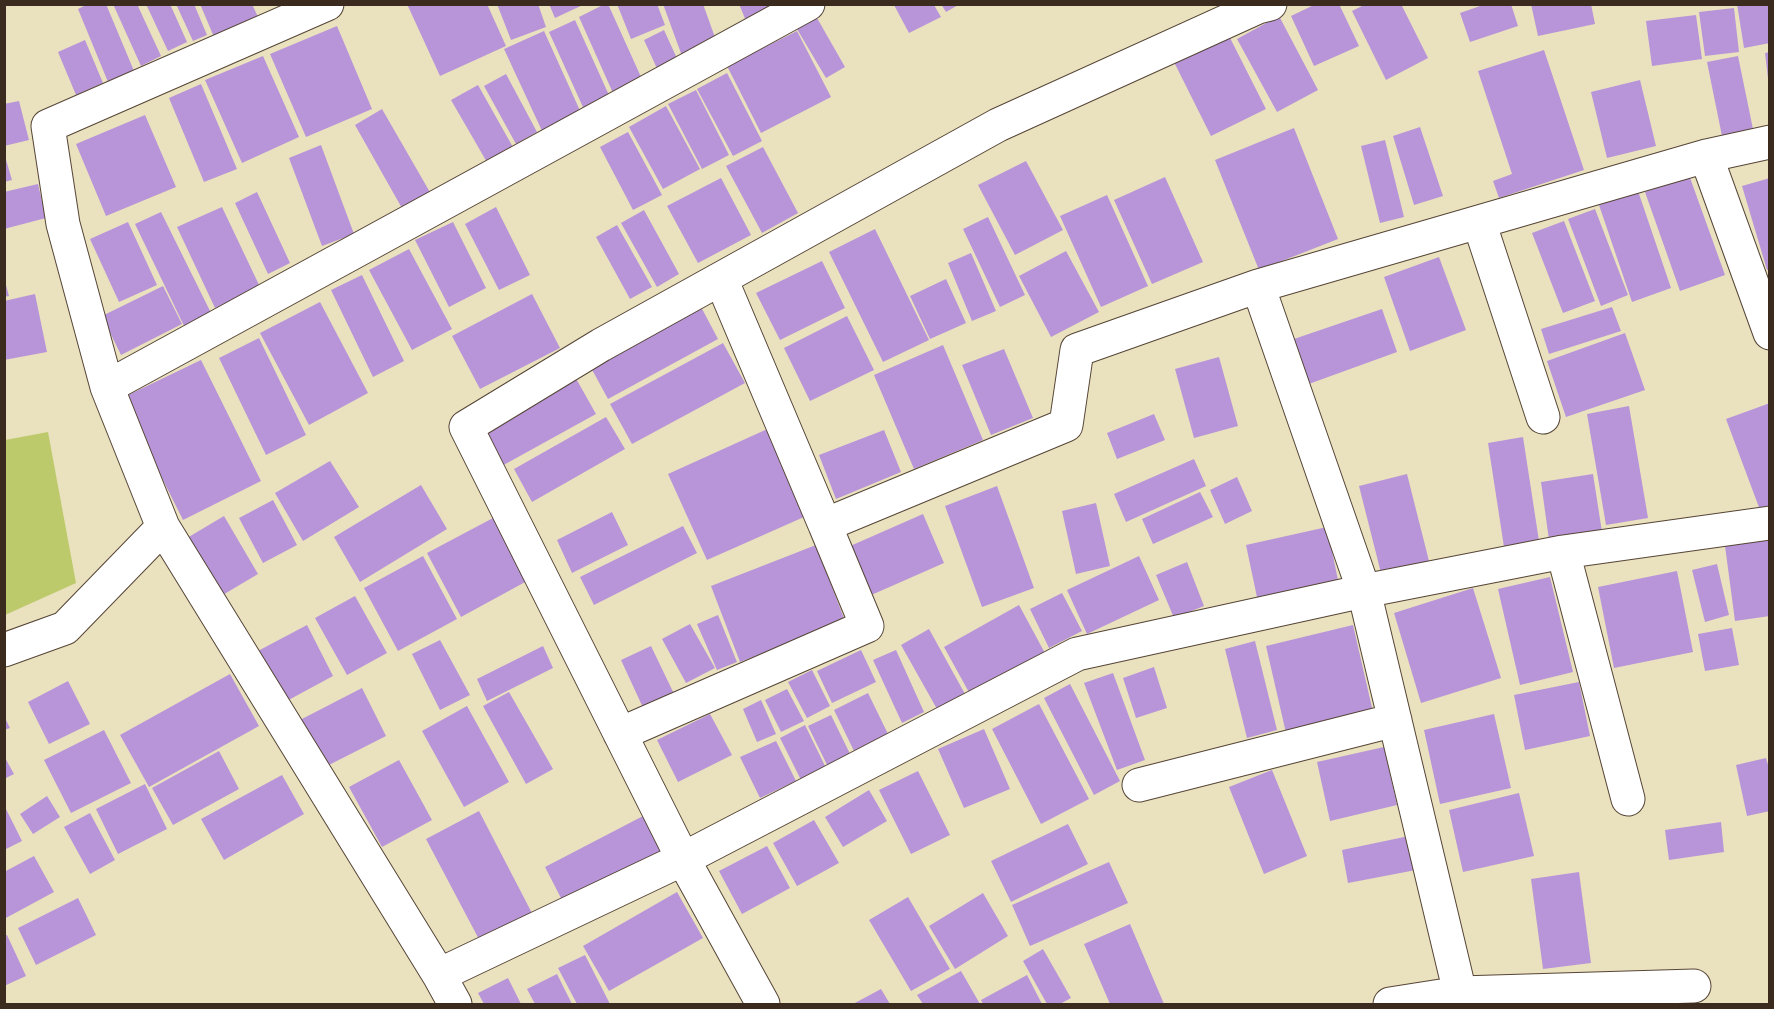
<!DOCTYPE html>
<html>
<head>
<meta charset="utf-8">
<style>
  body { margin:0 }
  #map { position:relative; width:1774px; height:1009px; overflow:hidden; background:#eae1bf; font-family:"IM FELL Great Primer",serif }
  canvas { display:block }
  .frame { position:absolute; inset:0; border:6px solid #3b2a1e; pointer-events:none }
</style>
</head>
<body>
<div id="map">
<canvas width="1774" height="1009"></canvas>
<div class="frame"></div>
</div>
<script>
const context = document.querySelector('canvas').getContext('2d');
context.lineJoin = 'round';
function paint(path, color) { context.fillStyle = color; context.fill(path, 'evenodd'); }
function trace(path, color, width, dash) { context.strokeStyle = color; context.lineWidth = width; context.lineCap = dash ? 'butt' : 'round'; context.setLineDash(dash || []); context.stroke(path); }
paint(new Path2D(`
  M48,432L76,583L5,615V440Z`), '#bdca6b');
paint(new Path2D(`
  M88,4H106L134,71L108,82L78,9Z
  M113,4H137L161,56L141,66Z
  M146,4H170L187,42L168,51Z
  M176,4H194L207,35L193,41Z
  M200,4H252L258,17L214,37Z
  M407,4H487L506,46L440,76Z
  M497,4H538L546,27L511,40Z
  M549,4H585L555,18Z
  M605,4H608L646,88L617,102L579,17Z
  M617,4H657L665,25L631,39Z
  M663,4H703L717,43L682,56Z
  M739,4H784L746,21Z
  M941,4H960L946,12Z
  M1316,4H1339L1359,46L1314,66L1291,16Z
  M1366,4H1401L1428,58L1386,80L1352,11Z
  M1486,4H1511L1518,26L1470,42L1460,13Z
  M1531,4H1591L1595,24L1538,36Z
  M1737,4H1770V43L1744,48Z
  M894,5H934L941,17L909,33Z
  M1734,8L1739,52L1705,56L1699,12Z
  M1696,15L1702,59L1652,66L1646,21Z
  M1279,16L1318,90L1277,112L1237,39Z
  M817,18L845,67L826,78L797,29Z
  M575,20L613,104L587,116L549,32Z
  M337,26L372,109L306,137L270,54Z
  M664,30L680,65L660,75L644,40Z
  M544,31L582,115L543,133L504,49Z
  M797,31L831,97L761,133L727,66Z
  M1227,32L1266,109L1211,136L1173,60Z
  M85,40L103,83L76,95L58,52Z
  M1544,50L1584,170L1499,198L1493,181L1512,174L1478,71Z
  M1770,52V78H1768L1765,53Z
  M263,56L299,137L242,163L205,80Z
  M1738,56L1754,134L1723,141L1707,62Z
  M727,73L762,141L733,156L697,89Z
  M506,74L537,132L516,144L484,86Z
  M1640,80L1656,146L1607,158L1591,92Z
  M201,84L237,169L204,182L169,98Z
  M478,85L514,149L488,164L451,100Z
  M696,90L729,155L702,169L668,104Z
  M19,101L29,140L4,146V104Z
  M666,106L700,169L663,189L629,127Z
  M382,109L431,194L403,210L355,125Z
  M145,115L176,187L106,216L76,144Z
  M1420,127L1443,196L1414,205L1393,136Z
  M1294,128L1338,239L1259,270L1215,160Z
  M628,132L662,195L633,210L600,147Z
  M1385,140L1404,217L1380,223L1361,146Z
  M321,145L354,234L322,246L289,158Z
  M763,147L798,213L762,233L726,166Z
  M4,153L12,180L4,182Z
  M1026,161L1063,230L1015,255L978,185Z
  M1689,175L1725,275L1680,291L1645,192Z
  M1165,177L1203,262L1152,284L1114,200Z
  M721,178L751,235L698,263L667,206Z
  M1770,178V269L1767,270L1742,186Z
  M38,184L46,218L4,229V192Z
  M1638,191L1671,288L1632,302L1599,205Z
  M257,192L290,263L268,274L235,203Z
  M1107,195L1148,286L1101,307L1060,216Z
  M222,207L260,287L215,308L177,227Z
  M496,207L530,275L499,290L465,224Z
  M1595,209L1628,295L1601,306L1568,219Z
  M644,210L679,274L657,287L621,223Z
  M161,212L213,317L186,330L135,224Z
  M988,217L1025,295L1000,307L963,229Z
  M1564,221L1595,301L1563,313L1532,233Z
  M128,222L157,285L119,302L90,239Z
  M453,222L486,288L449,307L415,240Z
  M617,225L652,287L630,299L596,237Z
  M875,229L929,340L883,362L829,252Z
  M409,249L452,329L412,350L369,270Z
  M1066,251L1099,312L1051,337L1019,276Z
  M971,253L996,311L972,321L948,263Z
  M1439,257L1466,330L1410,351L1384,277Z
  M822,261L845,308L780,340L756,293Z
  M362,275L404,361L373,377L331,290Z
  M4,278L9,296L4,297Z
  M946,279L966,323L930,339L910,296Z
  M163,286L182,324L121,355L102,316Z
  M35,294L47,352L4,360V301Z
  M532,294L560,348L480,389L452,336Z
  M320,302L368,393L309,425L260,333Z
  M700,305L718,339L608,399L589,364Z
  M1612,307L1621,331L1549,354L1541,329Z
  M1382,309L1397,352L1306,385L1291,340Z
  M847,316L874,370L810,401L784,348Z
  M1625,333L1645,390L1566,417L1547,361Z
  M259,338L306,435L266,455L219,358Z
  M723,343L745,383L632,444L610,404Z
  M943,345L983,440L914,469L874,375Z
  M1004,349L1033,418L991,435L962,365Z
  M1219,357L1238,426L1194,438L1175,369Z
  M201,360L261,481L183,520L122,398Z
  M574,375L596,414L500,467L478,428Z
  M1770,403V506L1760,510L1726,419Z
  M1629,406L1648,518L1606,525L1587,414Z
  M1154,414L1165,440L1117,459L1107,433Z
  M606,417L625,449L532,502L514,469Z
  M774,426L813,513L707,560L668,474Z
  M884,430L901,472L836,499L819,455Z
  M1523,437L1539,541L1504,547L1488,443Z
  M1194,459L1206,486L1126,522L1114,494Z
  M330,461L359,507L303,541L275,493Z
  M1407,474L1430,565L1382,577L1359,486Z
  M1593,474L1602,532L1549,540L1541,482Z
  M1237,477L1252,511L1225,524L1210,490Z
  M421,485L447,529L360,582L334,537Z
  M997,486L1034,588L982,607L945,506Z
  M1200,492L1213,517L1153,544L1142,519Z
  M273,500L297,545L263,563L239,518Z
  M1096,503L1110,566L1076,574L1062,511Z
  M612,512L628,545L572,573L557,540Z
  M923,514L944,563L869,596L848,547Z
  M224,516L258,574L221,596L187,538Z
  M493,518L527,581L461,617L427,553Z
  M683,526L697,553L594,605L580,577Z
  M1327,527L1339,585L1258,602L1246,545Z
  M1770,540V616L1735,621L1725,546Z
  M816,545L845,621L740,662L711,586Z
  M423,556L457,619L398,651L364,588Z
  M1139,556L1159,600L1087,634L1067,590Z
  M1187,562L1204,606L1174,618L1156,575Z
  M1717,564L1729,615L1705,622L1692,570Z
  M1677,571L1693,652L1614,668L1598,587Z
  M1550,577L1573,672L1520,685L1498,589Z
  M1473,588L1501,678L1421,703L1394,613Z
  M1062,593L1082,631L1049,648L1030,609Z
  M355,596L387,653L347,675L315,618Z
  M1019,605L1046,655L971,696L944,647Z
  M718,615L737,662L717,670L697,624Z
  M690,624L715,668L686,683L662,639Z
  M307,625L333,676L283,703L256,652Z
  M1353,625L1373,712L1286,733L1266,646Z
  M1732,628L1739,665L1705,671L1698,634Z
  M929,629L965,694L937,709L901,645Z
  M440,640L470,695L440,710L412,654Z
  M1255,641L1277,730L1247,738L1225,649Z
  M543,646L553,668L487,701L477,679Z
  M651,646L676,698L645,712L621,660Z
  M861,650L876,682L832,703L817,671Z
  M896,650L924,712L902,723L873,660Z
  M1154,667L1167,708L1136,718L1123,678Z
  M812,670L830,706L807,718L788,682Z
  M1113,673L1145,760L1117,770L1084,683Z
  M230,674L259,726L149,787L120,735Z
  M68,681L90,724L49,744L28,702Z
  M1579,682L1590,736L1525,750L1514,695Z
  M1070,684L1120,781L1094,795L1044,698Z
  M362,688L386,736L325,767L300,720Z
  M787,689L804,721L781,732L765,700Z
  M509,692L553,769L526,784L483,706Z
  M868,693L888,734L854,751L834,710Z
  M761,700L776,734L757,742L743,709Z
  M1039,704L1089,799L1041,824L992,729Z
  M467,706L509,782L464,807L422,731Z
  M710,714L732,755L678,782L657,740Z
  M1494,714L1511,788L1440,804L1424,730Z
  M831,715L853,760L830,771L808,726Z
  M4,716L10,728L4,730Z
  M805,725L827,770L802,782L780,738Z
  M984,729L1010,789L964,808L938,749Z
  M104,730L131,783L71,813L44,760Z
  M776,741L796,781L760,798L740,757Z
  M1384,747L1397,805L1330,821L1317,762Z
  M219,751L239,789L173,825L152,788Z
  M4,756L14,774L4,779Z
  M1766,758L1770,772V811L1747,816L1736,765Z
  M399,760L432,820L382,847L349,787Z
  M1272,770L1307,856L1264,874L1229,787Z
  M918,771L950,835L911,854L879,790Z
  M282,775L304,814L224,860L201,819Z
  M145,784L167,829L118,854L96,809Z
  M869,790L887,821L843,847L825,817Z
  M1519,793L1534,856L1463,872L1449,810Z
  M47,796L60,817L33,834L20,814Z
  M4,805L22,841L4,850Z
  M479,811L534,917L482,945L426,839Z
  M90,813L115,860L90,874L64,827Z
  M645,815L663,850L563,902L545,867Z
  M814,820L839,863L797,886L773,843Z
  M1721,822L1724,852L1669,860L1665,830Z
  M1068,824L1088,864L1011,902L991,861Z
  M1409,836L1416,870L1348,883L1342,850Z
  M767,846L790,888L742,914L719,871Z
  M34,856L54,892L4,919V872Z
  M1109,862L1128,903L1030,946L1012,905Z
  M1579,872L1591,963L1543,969L1531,879Z
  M677,892L703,938L609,991L583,946Z
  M983,893L1008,936L955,969L929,926Z
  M908,897L950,969L911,991L869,920Z
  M78,898L96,935L36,965L18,928Z
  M1130,924L1164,1004H1110L1084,944Z
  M7,935L26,976L4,986V936Z
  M1043,949L1071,998L1060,1004H1047L1023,961Z
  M585,955L610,1004H577L558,968Z
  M961,971L980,1004H923L917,995Z
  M557,974L572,1004H535L527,989Z
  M1027,975L1042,1004H983L981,1000Z
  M508,978L521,1004H484L478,993Z
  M881,989L890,1004H853Z`), '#b895d8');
const minor = new Path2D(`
  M327,4L48,126L63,224L107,387L163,527L439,975L455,1004
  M1706,156L1770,333
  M1479,222L1543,417
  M721,279L825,525
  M1258,286L1364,591L1460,993
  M107,387L808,4
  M1563,552L1628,799
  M4,650L65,628L163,527
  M620,734L867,626L825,525L1066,425L1077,350L1258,286L1706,156L1770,142
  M1139,785L1395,720
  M439,975L683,859L1077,654L1364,591L1563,552L1770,523
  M763,1004L683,859L466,427L601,345L998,125L1258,7L1270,4
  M1390,1004L1460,993L1694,986`);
trace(minor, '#554536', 35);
trace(minor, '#fff', 33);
</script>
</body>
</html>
